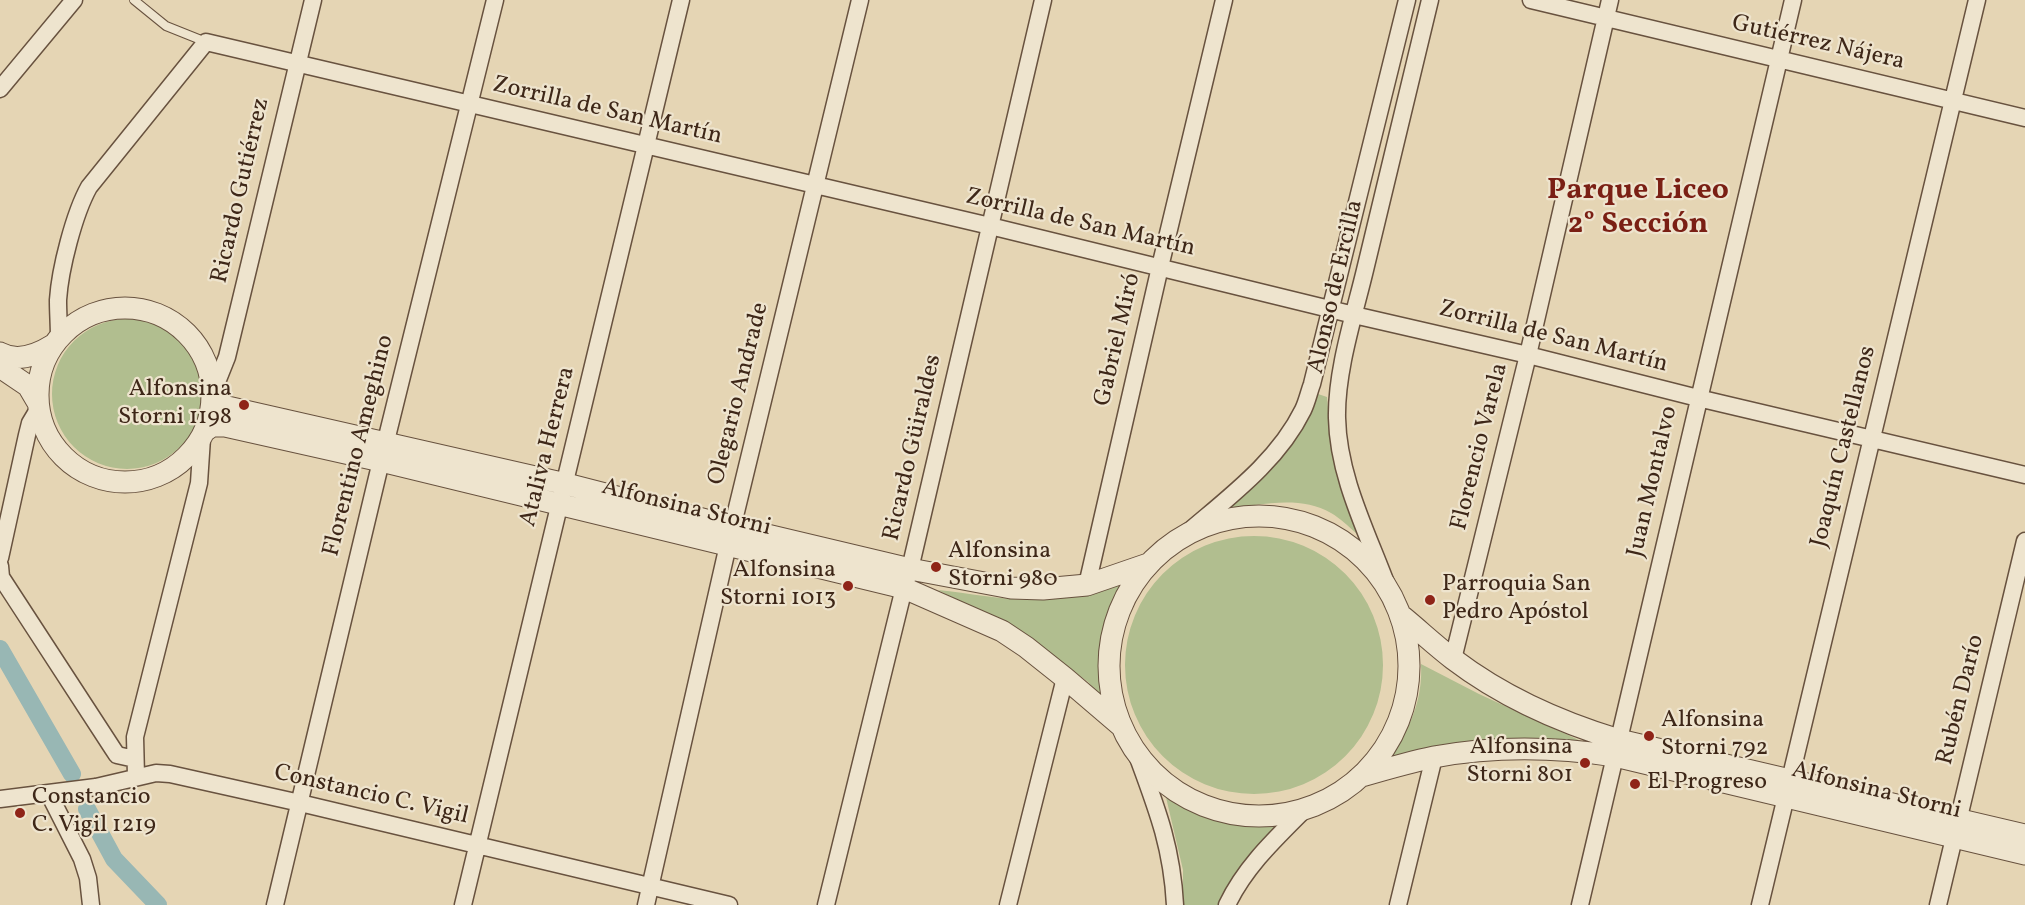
<!DOCTYPE html>
<html>
<head>
<meta charset="utf-8">
<style>
  body { margin:0 }
  canvas { display:block; background:#e5d5b4 }
</style>
</head>
<body>
<canvas width="2025" height="905"></canvas>
<script>
const context = document.querySelector('canvas').getContext('2d');
context.lineJoin = 'round';
function paint(path, color) { context.fillStyle = color; context.fill(path, 'evenodd'); }
function trace(path, color, width, dash) { context.strokeStyle = color; context.lineWidth = width; context.lineCap = dash ? 'butt' : 'round'; context.setLineDash(dash || []); context.stroke(path); }
function label(font, color, halo, rows, align = 'center') {
  context.font = font + ' Vollkorn,serif'; context.lineWidth = 4.5; context.setLineDash([]); context.textBaseline = 'middle'; context.strokeStyle = halo; context.fillStyle = color; for (const [text, x, y, turn = 0] of rows) {
    context.save(); context.translate(x, y); context.rotate((+turn || 0) * Math.PI / 180); context.textAlign = isNaN(turn) ? turn : align; if (halo) context.strokeText(text, 0, 0); context.fillText(text, 0, 0); context.restore();
  }
}
paint(new Path2D(`
  M52 394a75 75 0 1 1 150 0a75 75 0 1 1-150 0Z
  M1315,393L1327,397L1332,449L1338,476L1357,534C1349,527 1340,518 1331,513C1300,495 1260,505 1226,509L1269,472L1294,440Z
  M1125 665a129 129 0 1 1 258 0a129 129 0 1 1-258 0Z
  M1134,577C1100,618 1098,652 1106,703L1088,682L1024,633L938,590C977,594 1019,604 1058,598C1085,595 1109,586 1134,577Z
  M1421,664L1479,694L1594,747L1389,757C1410,729 1423,700 1421,664Z
  M1165,793L1196,812L1239,822L1284,823C1257,848 1235,870 1218,905H1183V870Z`), '#b1be8f');
trace(new Path2D(`
  M0,649L72,774
  M87,809L114,859L158,905`), '#98b7b4', 18);
const service = new Path2D(`
  M134,0L166,26L206,42`);
const minor = new Path2D(`
  M1531,0L2025,118
  M0,89L74,0
  M59,338C59,325 58,313 58,300C60,269 74,214 89,187L206,42L990,226L1354,315L1528,355L1698,398L2025,475
  M213,392L227,357L313,0
  M1187,533C1229,497 1278,461 1303,410C1307,402 1309,392 1312,384L1407,0
  M0,558L27,435L30,423L39,408
  M0,566L1,577L113,749L117,755L135,759
  M1386,583C1366,530 1338,475 1337,418C1336,371 1354,316 1365,270C1387,180 1408,90 1430,0
  M1087,585L1160,267L1224,0
  M1453,659L1528,355L1610,0
  M1137,755C1157,809 1172,847 1175,905
  M136,776L135,737L199,483L202,438
  M49,794L82,859L88,878L91,905
  M0,799L96,787L156,773L170,774L300,803L729,905
  M275,905L381,461L495,0
  M463,905L681,0
  M646,905L728,545L860,0
  M826,905L904,588L910,569L1043,0
  M1008,905L1065,678
  M1227,905C1245,867 1275,839 1305,809
  M1398,905L1434,757
  M1580,905L1793,0
  M1760,905L1977,0
  M1938,905L2025,541`);
const tertiary = new Path2D(`
  M38 395a87 87 0 1 1 174 0a87 87 0 1 1-174 0Z
  M0,353C18,363 37,355 53,345
  M0,367L28,386L38,403
  M213,400L223,406L566,484L733,527L910,569L1011,588L1043,589L1087,585L1148,564
  M205,431L212,426H225L381,461L904,588L1002,631L1026,647L1065,678L1120,725
  M1109 666a150 150 0 1 1 300 0a150 150 0 1 1-300 0Z
  M1403,617C1420,631 1436,646 1453,659C1503,697 1559,722 1619,740L2025,835
  M1362,776C1386,769 1410,762 1434,757C1493,746 1556,747 1615,756L2025,854`);
trace(service, '#68523f', 10);
trace(minor, '#68523f', 19);
trace(tertiary, '#68523f', 23);
trace(service, '#eee4ce', 8);
trace(minor, '#eee4ce', 16);
trace(tertiary, '#eee4ce', 21);
for (const [x, y, r, color] of [
  [244,405,6,"#8f2418"],
  [936,567,6,"#8f2418"],
  [848,586,6,"#8f2418"],
  [1430,600,6,"#8f2418"],
  [1649,736,6,"#8f2418"],
  [1585,763,6,"#8f2418"],
  [1635,784,6,"#8f2418"],
  [20,813,6,"#8f2418"]
]) { const dot = new Path2D(); dot.arc(x, y, r, 0, 2 * Math.PI); context.fillStyle = color; context.fill(dot); trace(dot, '#eee4ce', 2); }
label('24px', '#3e2718', '#eee4ce', [
  ["Gutiérrez Nájera",1818,44,13],
  ["Zorrilla de San Martín",607,112,13],
  ["Ricardo Gutiérrez",242,191,-77],
  ["Zorrilla de San Martín",1080,224,13],
  ["Alonso de Ercilla",1337,287,-77],
  ["Zorrilla de San Martín",1553,338,14],
  ["Gabriel Miró",1119,340,-77],
  ["Olegario Andrade",740,394,-76],
  ["Florentino Ameghino",360,446,-76],
  ["Ataliva Herrera",549,447,-76],
  ["Florencio Varela",1481,447,-76],
  ["Joaquín Castellanos",1845,447,-76],
  ["Ricardo Güiraldes",914,448,-77],
  ["Juan Montalvo",1654,482,-77],
  ["Alfonsina Storni",686,509,14],
  ["Rubén Darío",1962,700,-76],
  ["Alfonsina Storni",1876,792,14],
  ["Constancio C. Vigil",371,796,13]
]);
label('24px', '#3e2718', '#eee4ce', [
  ["Alfonsina",232,391,"right"],
  ["Storni 1198",232,419,"right"],
  ["Alfonsina",948,553],
  ["Storni 980",948,581],
  ["Alfonsina",836,572,"right"],
  ["Storni 1013",836,600,"right"],
  ["Parroquia San",1442,586],
  ["Pedro Apóstol",1442,614],
  ["Alfonsina",1661,722],
  ["Storni 792",1661,750],
  ["Alfonsina",1573,749,"right"],
  ["Storni 801",1573,777,"right"],
  ["El Progreso",1647,784],
  ["Constancio",32,799],
  ["C. Vigil 1219",32,827]
], 'left');
label('bold 30px', '#7a1f14', '#eee4ce', [
  ["Parque Liceo",1638,192],
  ["2° Sección",1638,226]
]);
</script>
</body>
</html>
